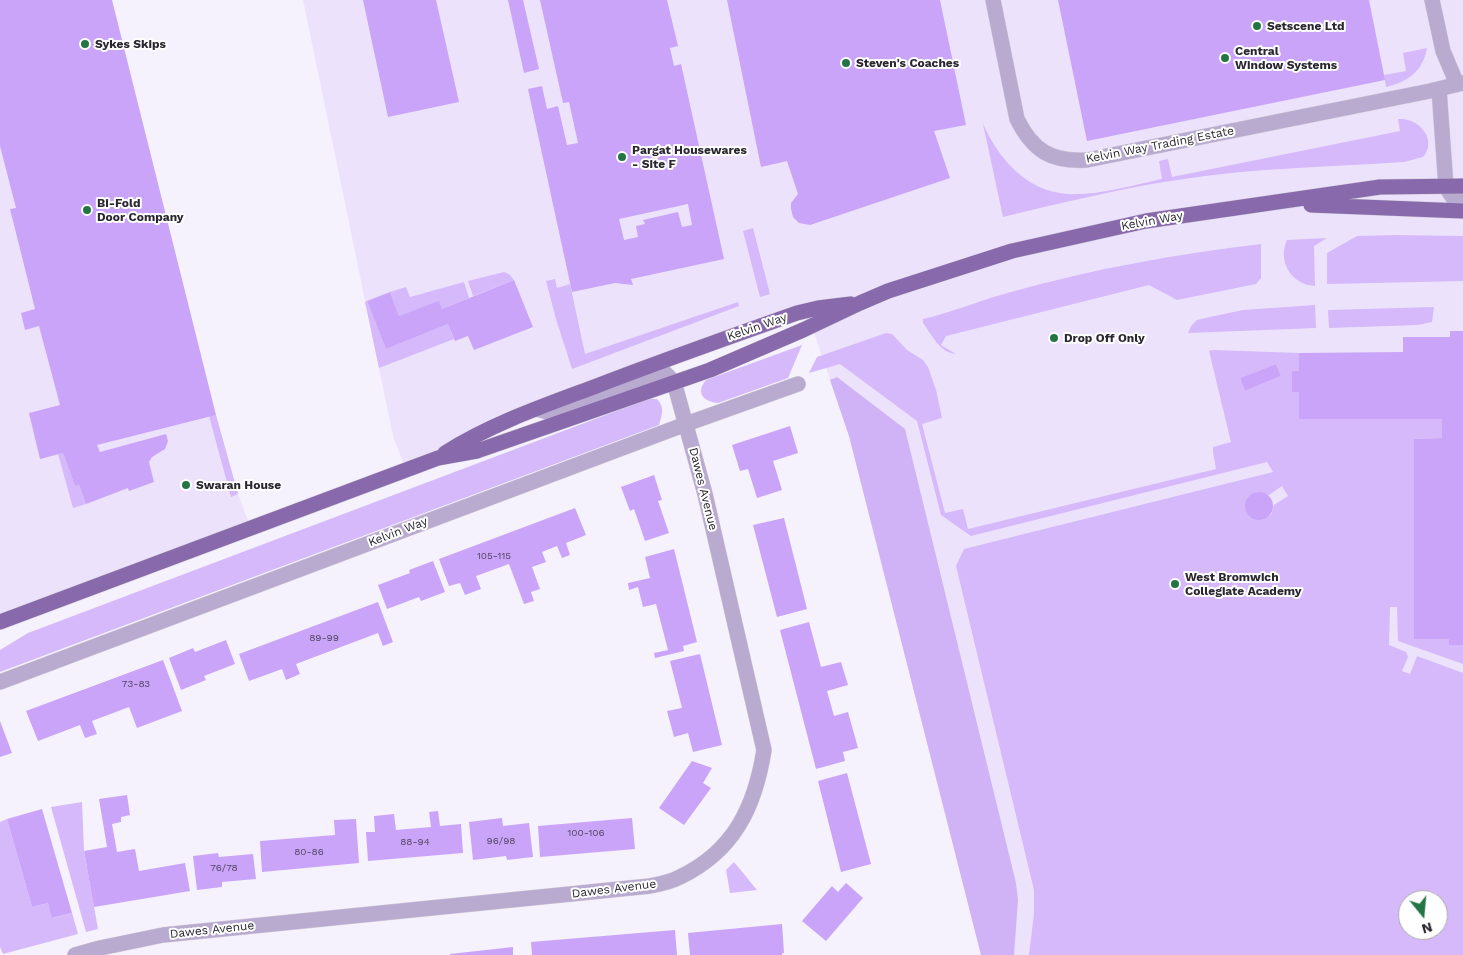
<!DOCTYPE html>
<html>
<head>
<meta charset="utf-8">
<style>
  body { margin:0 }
  #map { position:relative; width:1463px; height:955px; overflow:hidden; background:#f6f2fd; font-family:"Work Sans",sans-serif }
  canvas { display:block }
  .north { position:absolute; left:1398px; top:890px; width:50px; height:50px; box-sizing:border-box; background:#fff; border:1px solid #aaa9ac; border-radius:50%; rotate:163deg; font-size:14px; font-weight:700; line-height:20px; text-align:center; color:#2a2730 }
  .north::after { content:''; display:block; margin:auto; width:18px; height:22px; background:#247546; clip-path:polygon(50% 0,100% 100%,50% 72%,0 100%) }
</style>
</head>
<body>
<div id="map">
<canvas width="1463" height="955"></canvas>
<div class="north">N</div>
</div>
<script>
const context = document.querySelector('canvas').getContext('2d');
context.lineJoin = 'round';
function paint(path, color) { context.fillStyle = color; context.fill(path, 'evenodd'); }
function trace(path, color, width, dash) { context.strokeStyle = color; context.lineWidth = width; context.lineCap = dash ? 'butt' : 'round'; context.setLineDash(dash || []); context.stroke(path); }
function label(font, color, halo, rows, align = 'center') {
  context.font = font + ' "Work Sans",sans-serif'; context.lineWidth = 4; context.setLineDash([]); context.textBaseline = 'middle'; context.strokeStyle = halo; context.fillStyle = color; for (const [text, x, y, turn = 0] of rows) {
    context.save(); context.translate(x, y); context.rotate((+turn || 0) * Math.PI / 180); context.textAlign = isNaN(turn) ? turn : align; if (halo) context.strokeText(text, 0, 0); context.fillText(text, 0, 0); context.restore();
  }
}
paint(new Path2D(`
  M0,0L216,415L238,494L251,528L0,622Z
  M303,0H1463V955H981L849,436L809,318L856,303L668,359L406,470L393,436ZM1408,900H1438V930H1408Z`), '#ede2fc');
paint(new Path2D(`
  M1427,48C1423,71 1408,82 1386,87L1384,75L1406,71L1403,53Z
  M1398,119C1419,117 1438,140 1423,157L1404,162C1329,167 1252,168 1177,180C1118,189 1061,203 1003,217L983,124C999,159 1026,191 1067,194C1097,196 1133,185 1162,179L1159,161L1168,159L1172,177L1400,131Z
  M753,228L770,294L760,297L743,231Z
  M1395,235L1463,236V281L1327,284V253L1357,236Z
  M1327,238L1314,246L1315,286C1292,285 1277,262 1287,240Z
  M1261,244V278L1256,284L1177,300L1149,285L946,336L941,345L956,354C940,353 932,335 923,323V319C953,312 981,300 1011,292C1093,269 1176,254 1261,244Z
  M504,272L509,274L514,280L473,296L468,281Z
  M555,279L557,288L570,284L585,354L738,302L739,306L572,369L556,319L546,281Z
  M464,282L469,298L442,309L439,302L399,316L390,292L406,287L410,297Z
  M367,301L386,349L448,324L454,339L379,368L365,302Z
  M1315,305L1316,328L1188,333L1191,326L1197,320L1210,317L1243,310Z
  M1434,307L1432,322L1418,325L1329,328L1328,310Z
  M886,333L892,334L907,350L923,360L928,367L936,390L942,418L922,424L945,513L963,509L968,529L1216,469L1213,452V447L1231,442L1209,351L1213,350L1299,353V371L1292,392H1299L1300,419H1442V438L1414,439V639H1449L1450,645H1463V664L1398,641L1397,607H1390L1389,645L1406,652L1408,657L1402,671L1410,674L1417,656L1463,673V955H1029L1034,914V890L956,566L964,549L1273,472L1267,462L971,536L941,515L917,421L840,364L809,373L817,357ZM1276,364L1281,376L1245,391L1240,378ZM1282,486L1288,496L1274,505L1271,515L1262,520L1250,517L1245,507L1248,497L1257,492L1269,495ZM1408,900H1438V930H1408Z
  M802,345L788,378L718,403C704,402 695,393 706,380Z
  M648,399H657C665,407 662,415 659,425L0,672V650L28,633Z
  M216,415L238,494L231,497L209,416Z
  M63,453L75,486L79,485L86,504L73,508L58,454Z
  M82,802L84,851L98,929L86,932L51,807Z
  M7,819L32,907L48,903L53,918L72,913L78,934L3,954L0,947V822Z
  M734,862L757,890L730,893L726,870Z`), '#d5b9fb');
paint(new Path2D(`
  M837,377L905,429L1016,883L1018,900L1014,955H981L849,436L830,380Z`), '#cfb3f6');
paint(new Path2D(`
  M0,0H112L216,415L97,445L100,452L166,434L168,441L165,449L152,457L149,462L154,482L129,491L128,488L86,504L79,485L75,486L63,453L40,459L29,413L60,405L39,326L25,330L21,313L35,309L10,209L16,208L0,146Z
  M363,0H436L459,102L388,117Z
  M508,0H523L539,69L524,73Z
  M540,0H667L678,46L670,48L674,66L681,64L724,259L631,279L633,285L615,283L572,292L528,89L542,86L547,109L558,106L567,145L578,143L569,102L563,103ZM688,204L692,225L682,227L678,212L643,220L645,224L636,226L638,237L624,240L619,219Z
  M727,0H940L966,125L934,131L950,178L810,225L799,223L793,217L791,209V203L798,194L787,161L761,167Z
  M1058,0H1369L1385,80L1087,141Z
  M514,280L533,327L474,350L468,336L455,341L448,324L386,349L367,301L390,292L399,316L439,301L442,309Z
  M1450,331H1463V645H1449V639H1414V439L1442,438V419H1299V392H1292V371H1299V353L1403,352V337H1450Z
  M1276,364L1281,376L1245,391L1240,378Z
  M790,426L798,453L773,461L782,490L757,498L748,469L740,471L732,445Z
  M654,475L662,500L658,501L669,533L645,541L634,509L630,511L621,487Z
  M1245 506a14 14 0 1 1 28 0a14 14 0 1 1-28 0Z
  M575,508L586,535L566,543L570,555L562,558L557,546L542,552L546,562L532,567L540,589L531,592L534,601L524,604L509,564L476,576L481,589L465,595L460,583L449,586L439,559Z
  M784,518L807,609L777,617L753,525Z
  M674,549L697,642L683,646L684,651L655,658L654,653L668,650L656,604L643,607L638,587L629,590L628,583L650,578L645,557Z
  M433,561L445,592L421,601L419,597L387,609L378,585L410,573L409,570Z
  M378,602L393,642L383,646L378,633L296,664L300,674L286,680L282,669L249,681L239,654Z
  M809,622L821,667L841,662L848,685L827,691L834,716L848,712L858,748L843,752L845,761L816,769L780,630Z
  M226,640L235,664L204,676L206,680L181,690L169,658L193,648L195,652Z
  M700,654L722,745L693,752L688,733L674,737L667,711L682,708L670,661Z
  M163,660L182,711L137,728L129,707L92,721L97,734L85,738L80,725L38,741L26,711Z
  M0,721L12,753L0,757Z
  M692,761L712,768L703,783L711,788L684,825L659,808Z
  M847,773L871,864L841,872L818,781Z
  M127,795L130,815L121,817V822L112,824L117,852L135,849L139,871L185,863L190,891L94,907L84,851L107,847L99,799Z
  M42,809L72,913L52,918L48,903L32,907L7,819Z
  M438,811L440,826L461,824L463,853L368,861L366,832H375L374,816L394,814L396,830L431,827L429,812Z
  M502,818L503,826L529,823L533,857L507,860L506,856L473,860L469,822Z
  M632,818L635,849L540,857L538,826Z
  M356,819L359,863L262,872L260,841L335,835L334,820Z
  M218,853L219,857L253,854L256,879L222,882V887L197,890L193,856Z
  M846,883L863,898L826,941L802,921L832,886L838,892Z
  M782,924L784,953H782V955H690L688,933Z
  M675,930L677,955H532L531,942Z
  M513,947V955H450V954Z`), '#c9a4f8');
const minor = new Path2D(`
  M993,0L1017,119C1033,151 1051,162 1087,160L1430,91L1463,83
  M1432,0L1443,51L1457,84
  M1439,89L1446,187L1453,198L1463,199
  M0,682L686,424L798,384
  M75,955L100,948L163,935L650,886C660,884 671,882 680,877C734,851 755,807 764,750L705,494L674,382L665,373L555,414L537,409`);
const primary = new Path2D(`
  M1311,205L1463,211
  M445,453C491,424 543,406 594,387C661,361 729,337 797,313L818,308L851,304
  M0,622L438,458L477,451L710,370L803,330L860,303L888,291L1012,251L1146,221L1380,187L1463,186`);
trace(minor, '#d1cdd8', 16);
trace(primary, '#d1cdd8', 16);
trace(minor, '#b9aacf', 15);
trace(primary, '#886aac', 15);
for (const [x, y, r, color] of [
  [1257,26,5,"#247546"],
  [85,44,5,"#247546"],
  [1225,58,5,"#247546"],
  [846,63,5,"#247546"],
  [622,157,5,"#247546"],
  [87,210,5,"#247546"],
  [1054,338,5,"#247546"],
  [186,485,5,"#247546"],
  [1175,584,5,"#247546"]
]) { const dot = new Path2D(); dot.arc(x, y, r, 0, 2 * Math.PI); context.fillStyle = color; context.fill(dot); trace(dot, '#fff', 2); }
label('10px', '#524662', null, [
  ["105-115",494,556],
  ["89-99",324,638],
  ["73-83",136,684],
  ["100-106",586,833],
  ["96/98",501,841],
  ["88-94",415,842],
  ["80-86",309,852],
  ["76/78",224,868]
]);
label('bold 12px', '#2a2730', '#fff', [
  ["Setscene Ltd",1267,26],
  ["Sykes Skips",95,44],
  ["Central",1235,51],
  ["Window Systems",1235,65],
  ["Steven's Coaches",856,63],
  ["Pargat Housewares",632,150],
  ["- Site F",632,164],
  ["Bi-Fold",97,203],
  ["Door Company",97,217],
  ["Drop Off Only",1064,338],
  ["Swaran House",196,485],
  ["West Bromwich",1185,577],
  ["Collegiate Academy",1185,591]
], 'left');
label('12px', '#2a2730', '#fff', [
  ["Kelvin Way Trading Estate",1160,145,-11],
  ["Kelvin Way",1152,221,-10],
  ["Kelvin Way",757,327,-19],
  ["Dawes Avenue",703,489,76],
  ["Kelvin Way",398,532,-21],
  ["Dawes Avenue",614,889,-7],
  ["Dawes Avenue",212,930,-6]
]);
</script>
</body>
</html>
